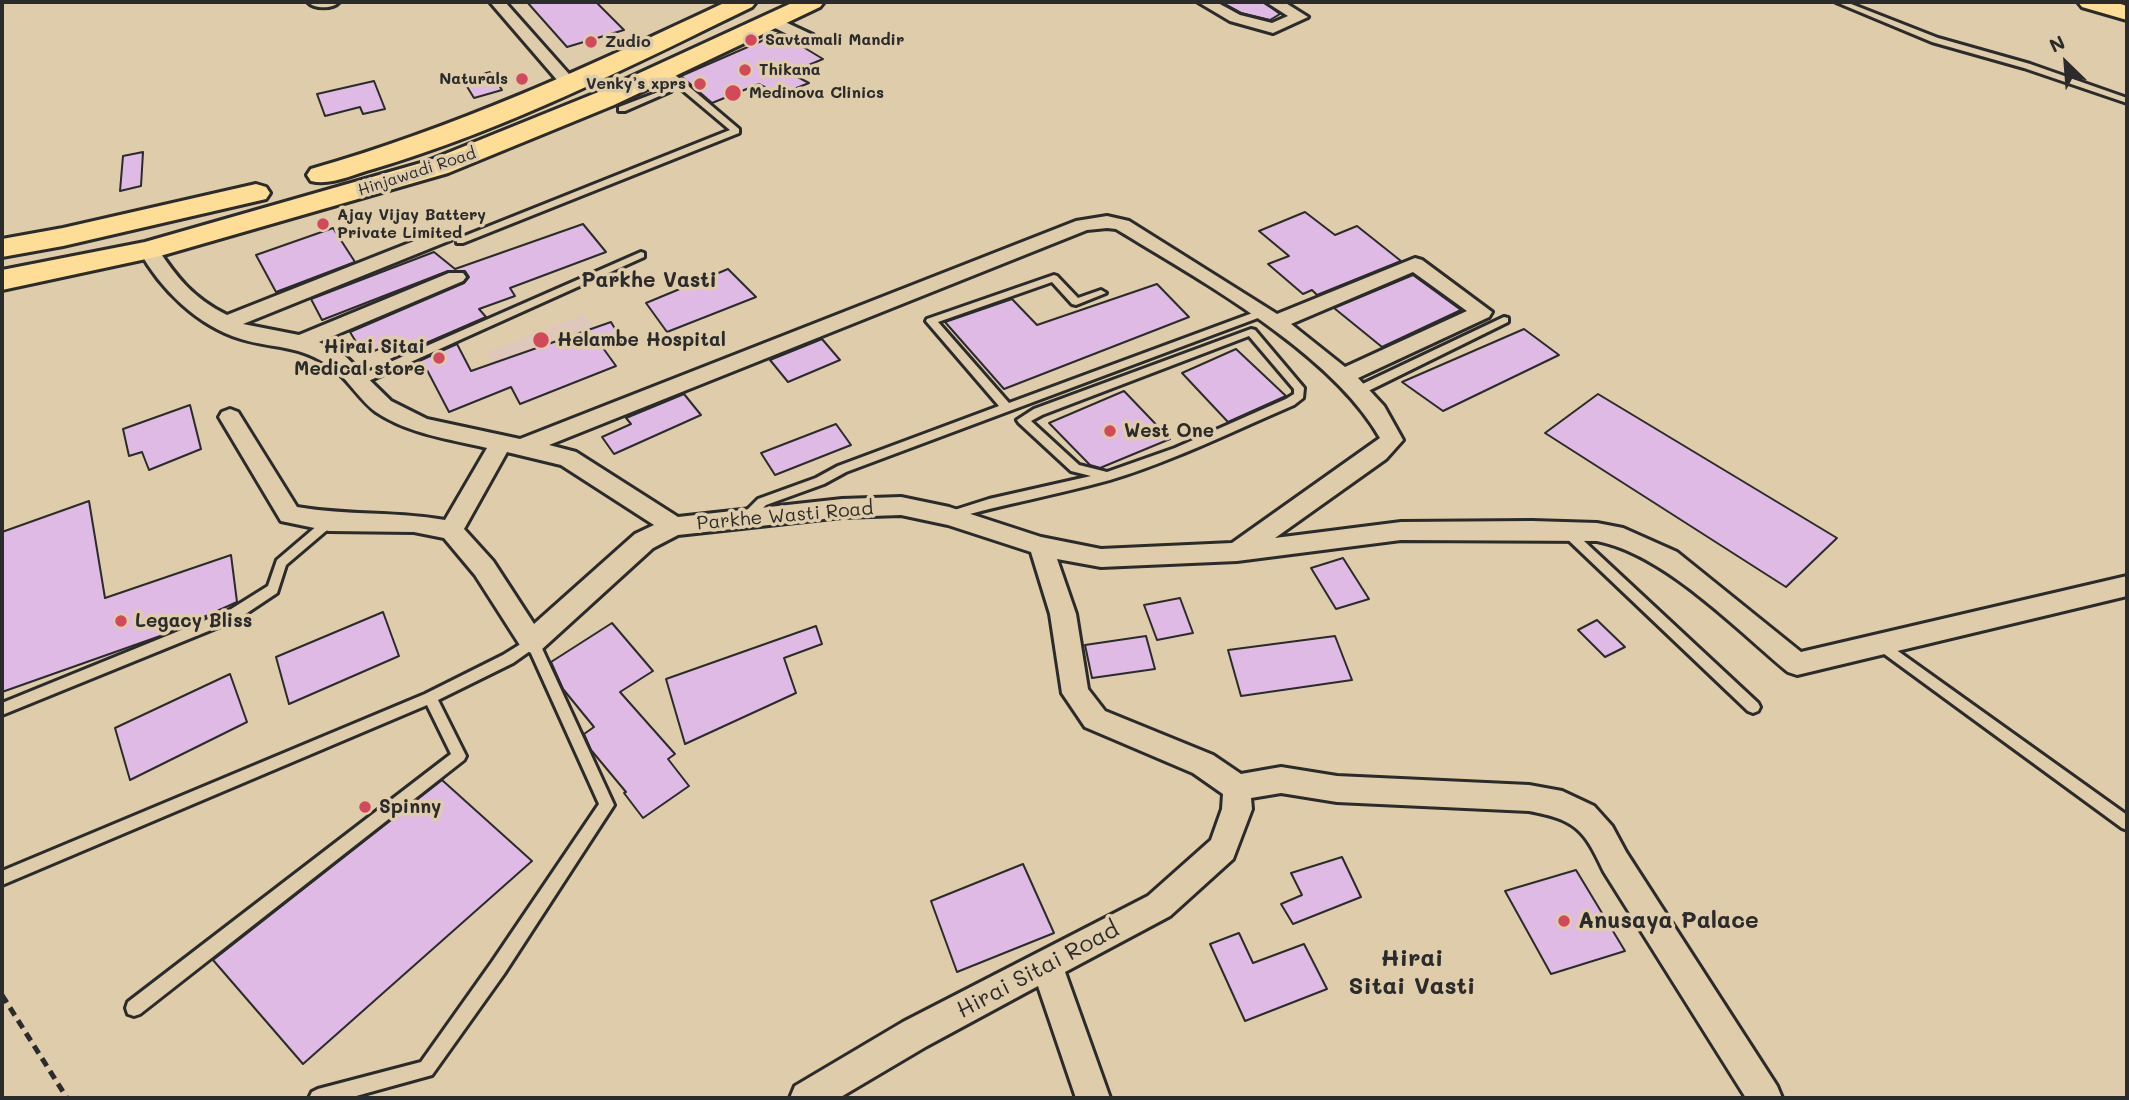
<!DOCTYPE html>
<html>
<head>
<meta charset="utf-8">
<style>
  body { margin:0 }
  #map { position:relative; width:2129px; height:1100px; overflow:hidden; background:#dfccaa; font-family:Mali,sans-serif }
  canvas { display:block }
  .frame { position:absolute; inset:0; border:4px solid #2b2b2b; pointer-events:none }
  .north { position:absolute; left:2031px; top:28px; width:70px; height:70px; -webkit-text-stroke:5px #dfccaa; paint-order:stroke; rotate:335deg; font-size:19px; font-weight:700; line-height:28px; text-align:center; color:#2b2b2b }
  .north::after { content:''; display:block; margin:auto; width:24px; height:32px; background:#2b2b2b; clip-path:polygon(50% 0,100% 100%,50% 72%,0 100%) }
</style>
</head>
<body>
<div id="map">
<canvas width="2129" height="1100"></canvas>
<div class="frame"></div>
<div class="north">N</div>
</div>
<script>
const context = document.querySelector('canvas').getContext('2d');
context.lineJoin = 'round';
function paint(path, color) { context.fillStyle = color; context.fill(path, 'evenodd'); }
function trace(path, color, width, dash) { context.strokeStyle = color; context.lineWidth = width; context.lineCap = dash ? 'butt' : 'round'; context.setLineDash(dash || []); context.stroke(path); }
function label(font, color, halo, rows, align = 'center') {
  context.font = font + ' Mali,sans-serif'; context.lineWidth = 7; context.setLineDash([]); context.textBaseline = 'middle'; context.strokeStyle = halo; context.fillStyle = color; for (const [text, x, y, turn = 0] of rows) {
    context.save(); context.translate(x, y); context.rotate((+turn || 0) * Math.PI / 180); context.textAlign = isNaN(turn) ? turn : align; if (halo) context.strokeText(text, 0, 0); context.fillText(text, 0, 0); context.restore();
  }
}
paint(new Path2D(`
  M584,314L595,327L497,367L487,352Z`), '#dfc7bb');
const building = new Path2D(`
  M527,2H596L624,30L567,47Z
  M1221,2H1264L1280,14L1270,20L1241,13Z
  M780,33L823,59L790,73L809,83L779,95L759,84L712,103L681,76Z
  M490,72L502,90L474,98L463,80Z
  M374,81L385,109L363,114L360,107L325,116L317,94Z
  M143,152L141,186L120,191L123,156Z
  M1305,212L1335,235L1357,226L1401,261L1317,295L1312,290L1303,294L1268,264L1289,256L1259,231Z
  M583,224L606,252L510,288L515,296L479,309L486,317L410,350L404,339L364,355L350,332L464,283L469,277L465,271H448L322,320L311,299L434,252L455,269Z
  M333,228L355,262L276,292L256,255Z
  M728,269L756,297L667,332L646,303Z
  M1413,275L1461,310L1382,347L1334,308Z
  M1157,284L1189,317L1004,389L945,322L1012,299L1037,325Z
  M611,322L622,341L603,348L616,366L520,404L511,387L449,412L427,370L422,372L417,362L457,344L471,371Z
  M1524,329L1559,355L1443,411L1402,382Z
  M822,339L840,360L788,382L770,360Z
  M1236,349L1286,396L1228,422L1182,373Z
  M1124,391L1170,439L1100,468L1090,465L1049,423Z
  M684,394L701,415L614,454L602,437L631,424L626,418Z
  M1598,394L1837,538L1786,587L1545,433Z
  M190,405L201,449L149,470L142,452L129,456L123,429Z
  M836,424L851,445L775,475L761,453Z
  M89,501L105,598L231,555L237,602L166,634L2,692V532Z
  M1343,558L1369,599L1336,609L1311,568Z
  M1180,598L1193,633L1157,640L1144,605Z
  M383,612L399,656L289,704L276,657Z
  M1597,620L1625,647L1605,657L1578,630Z
  M612,623L653,671L620,692L675,754L668,759L689,786L643,818L624,793L626,792L591,750L584,734L594,727L563,689L551,662Z
  M816,626L822,644L784,658L796,693L685,744L666,679Z
  M1146,636L1155,669L1092,678L1085,645Z
  M1335,636L1352,680L1241,696L1228,650Z
  M230,674L247,722L130,780L115,728Z
  M442,780L532,861L303,1064L213,960Z
  M1342,857L1361,897L1293,924L1281,904L1302,895L1291,873Z
  M1023,864L1054,933L957,972L931,901Z
  M1576,870L1625,951L1551,974L1505,891Z
  M1239,933L1253,963L1304,944L1327,989L1245,1021L1210,944Z`);
paint(building, '#dfbae4');
trace(building, '#2b2b2b', 2);
const lane = new Path2D(`
  M1836,2H1846L1938,38L2030,64L2127,98V103L2024,68L1932,42Z
  M661,68H667L739,129V133L463,243H457V239L730,130L661,72Z
  M644,76H650L671,91L625,111H619V107L661,91L644,80Z
  M641,252L644,253V257L364,383H356L355,380L356,377Z
  M1054,275L1057,276L1078,298L1101,290L1106,293L1076,305L1072,304L1052,282L938,322L1009,403L1258,311L1262,310L1267,313L1266,315L846,472L824,484L766,505L750,521H742L740,518L742,515L758,499L816,478L838,466L999,406L926,321L927,319Z
  M1504,317L1508,318V322L1360,395H1352L1351,392L1352,389Z
  M1251,329L1255,330L1304,388L1303,398L1294,405C1233,431 1173,461 1110,480C1057,495 1002,504 949,520L945,519L943,516L945,513L989,499L1091,476L1071,471L1019,423L1017,420L1034,409ZM1249,336L1294,389V394L1286,399L1175,448L1107,472L1079,465L1031,421L1042,415Z
  M329,517L333,519L335,522L333,525L286,565L277,593L238,619L2,715V703L228,611L268,586L277,560L325,519Z
  M1566,526L1570,528L1758,703L1760,707L1758,711L1753,713L1748,711L1562,534L1560,531L1562,528Z
  M532,637L537,638L539,642L614,805L504,974L432,1075L349,1098H309L312,1092L318,1089L421,1062L492,962L599,804L530,651L513,663L438,700L466,756L464,760L140,1014L134,1016L128,1014L126,1008L128,1002L451,754L427,705L2,885V871L425,694L503,655Z
  M1881,639L2127,815V830L2122,828L1876,648L1874,644L1876,640Z`);
const street = new Path2D(`
  M308,2H339C333,9 314,9 308,2Z
  M490,2H505L576,82L578,85L576,88H564Z
  M1198,2H1216L1240,15L1272,23L1288,16L1266,2H1284L1308,17L1273,33L1230,21Z
  M770,15L813,35L815,38L807,43L801,41L765,23L762,20Z
  M1107,216L1129,221L1277,314L1415,258L1422,260L1492,312L1489,317L1358,378L1384,406L1403,440L1386,459L1275,538L1401,522L1532,521L1597,523L1623,528L1677,552L1801,652L2127,576V596L1797,675L1788,672C1735,628 1664,554 1597,541L1401,540L1237,561L1101,567L1057,559L1076,614L1088,689L1105,711L1213,755L1241,774L1281,767L1337,776L1529,785L1562,791L1594,806L1612,826L1626,852L1777,1086L1782,1098H1746L1604,872C1584,829 1576,820 1529,811L1337,802L1281,793L1251,798L1252,809L1233,859L1170,916L1065,972L1110,1098H1076L1038,986L927,1046L839,1098H790L795,1086L903,1022L1148,896L1211,840L1222,809L1223,794L1193,773L1085,727L1062,693L1050,614L1031,552L948,525L901,515L842,517L678,535L653,548L541,650L532,653L523,650L475,575L444,538L414,532L329,531L281,521L219,417L222,412L230,409L238,412L297,507C346,516 396,511 445,520L487,448C449,439 409,434 376,412C358,399 346,375 327,364C294,344 274,349 241,339C198,326 160,289 139,250L142,246H156C176,277 193,298 227,315L437,232H451L454,236L451,240L243,324L299,335L449,273H463L466,277L463,281L319,342L344,355L391,401L427,419L520,439L1076,221ZM1107,228L1116,229C1200,280 1332,353 1380,438L1232,543L1101,549L1041,537L949,507L901,497L842,499L678,517L576,452L549,445L1087,230ZM1413,272L1467,311L1345,367L1291,324ZM507,452L561,465L654,525L635,534L534,624L493,561L464,529Z`);
const primary = new Path2D(`
  M726,2H756L752,7C629,67 505,130 373,169C354,174 331,186 311,181L307,175L311,169C455,128 590,66 726,2Z
  M794,2H824L820,7L614,105L448,173L160,256L2,290V270L145,242L428,161L596,93Z
  M2078,2H2114L2127,6V20L2082,7Z
  M256,184L266,187L270,193L266,199L63,246L2,257V239L63,228Z`);
trace(lane, '#2b2b2b', 6);
trace(street, '#2b2b2b', 6);
trace(primary, '#2b2b2b', 6);
trace(new Path2D(`
  M2,995L67,1098`), '#2b2b2b', 5, [9, 6]);
paint(lane, '#dfccaa');
paint(street, '#dfccaa');
paint(primary, '#fedd96');
for (const [x, y, r, color] of [
  [751,40,7,"#d1495b"],
  [591,42,7,"#d1495b"],
  [745,70,7,"#d1495b"],
  [522,79,7,"#d1495b"],
  [700,84,7,"#d1495b"],
  [733,93,9,"#d1495b"],
  [323,224,7,"#d1495b"],
  [541,340,9,"#d1495b"],
  [439,358,7,"#d1495b"],
  [1110,431,7,"#d1495b"],
  [121,621,7,"#d1495b"],
  [365,807,7,"#d1495b"],
  [1564,921,7,"#d1495b"]
]) { const dot = new Path2D(); dot.arc(x, y, r, 0, 2 * Math.PI); context.fillStyle = color; context.fill(dot); trace(dot, '#dfccaa', 2.5); }
label('bold 16px', '#2b2b2b', '#dfccaa', [
  ["Savtamali Mandir",765,40],
  ["Zudio",605,42],
  ["Thikana",759,70],
  ["Naturals",508,79,"right"],
  ["Venky’s xprs",686,84,"right"],
  ["Medinova Clinics",749,93],
  ["Ajay Vijay Battery",337,215],
  ["Private Limited",337,233]
], 'left');
label('16px', '#2b2b2b', '#dfccaa', [
  ["Hinjawadi Road",417,172,-18]
]);
label('bold 19px', '#2b2b2b', '#dfccaa', [
  ["Helambe Hospital",557,340],
  ["Hirai Sitai",425,347,"right"],
  ["Medical store",425,369,"right"],
  ["West One",1124,431],
  ["Legacy Bliss",135,621],
  ["Spinny",379,807]
], 'left');
label('19px', '#2b2b2b', '#dfccaa', [
  ["Parkhe Wasti Road",785,516,-5]
]);
label('bold 21px', '#2b2b2b', '#dfccaa', [
  ["Parkhe Vasti",649,281]
]);
label('bold 23px', '#2b2b2b', '#dfccaa', [
  ["Anusaya Palace",1578,921]
], 'left');
label('23px', '#2b2b2b', '#dfccaa', [
  ["Hirai Sitai Road",1038,970,-28]
]);
label('bold 24px', '#2b2b2b', '#dfccaa', [
  ["Hirai",1412,959],
  ["Sitai Vasti",1412,987]
]);
</script>
</body>
</html>
